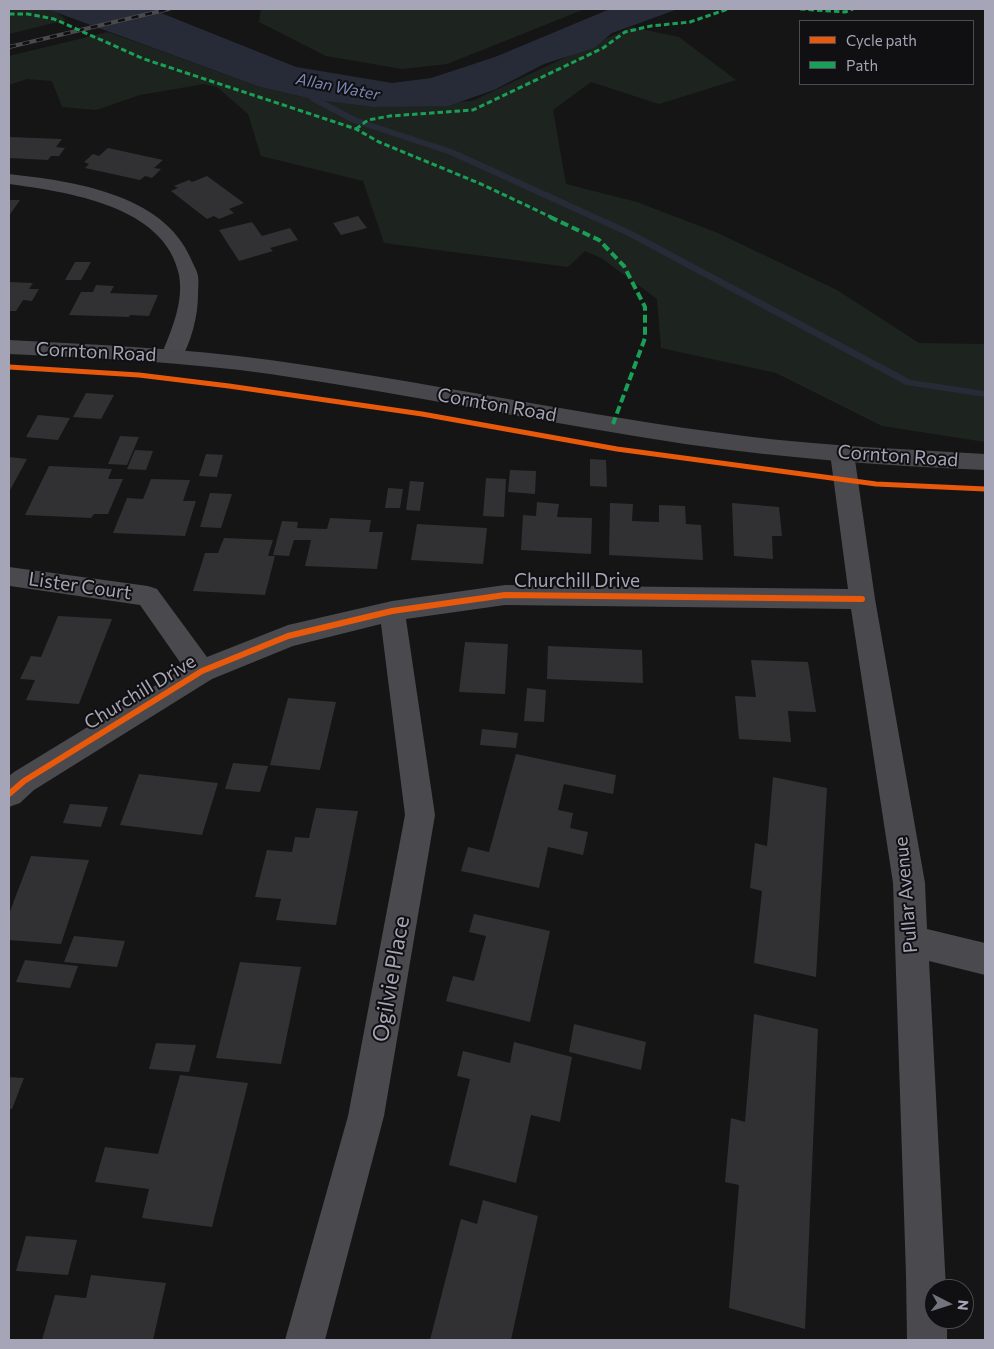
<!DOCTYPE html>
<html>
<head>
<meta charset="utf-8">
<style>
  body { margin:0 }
  #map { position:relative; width:994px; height:1349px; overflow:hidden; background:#151515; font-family:Commissioner,sans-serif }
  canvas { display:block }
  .frame { position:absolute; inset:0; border:10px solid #a6a5b7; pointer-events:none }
  .legend { position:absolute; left:799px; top:20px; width:175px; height:65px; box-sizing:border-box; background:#100f11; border:1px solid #4c4b53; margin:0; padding:6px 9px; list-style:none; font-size:15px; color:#a6a5b7 }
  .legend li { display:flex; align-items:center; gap:10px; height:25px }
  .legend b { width:25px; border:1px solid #4c4b53 }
  .north { position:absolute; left:924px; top:1279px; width:50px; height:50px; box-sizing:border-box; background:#100f11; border:1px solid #4c4b53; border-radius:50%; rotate:95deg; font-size:14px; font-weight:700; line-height:20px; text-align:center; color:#a6a5b7 }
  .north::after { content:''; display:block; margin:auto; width:18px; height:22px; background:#73737e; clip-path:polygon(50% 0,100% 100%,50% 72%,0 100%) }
</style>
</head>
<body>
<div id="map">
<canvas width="994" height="1349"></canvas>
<div class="frame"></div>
<ul class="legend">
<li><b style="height:6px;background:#e8590c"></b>Cycle path</li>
<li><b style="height:6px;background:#1a9f57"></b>Path</li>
</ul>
<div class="north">N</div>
</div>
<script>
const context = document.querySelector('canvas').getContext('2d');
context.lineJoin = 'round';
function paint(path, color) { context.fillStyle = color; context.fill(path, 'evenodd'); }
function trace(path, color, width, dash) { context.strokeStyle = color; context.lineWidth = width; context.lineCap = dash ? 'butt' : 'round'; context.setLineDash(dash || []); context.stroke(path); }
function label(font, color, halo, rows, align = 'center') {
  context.font = font + ' Commissioner,sans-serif'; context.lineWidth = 4; context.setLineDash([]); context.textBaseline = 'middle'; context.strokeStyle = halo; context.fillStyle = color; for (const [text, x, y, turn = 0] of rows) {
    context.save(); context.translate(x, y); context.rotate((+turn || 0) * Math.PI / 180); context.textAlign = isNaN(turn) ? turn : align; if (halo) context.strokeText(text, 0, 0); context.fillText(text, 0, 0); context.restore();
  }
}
paint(new Path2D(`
  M9,9H53L66,20L9,34Z
  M261,9H585L447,64L402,69L326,56L259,22Z
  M631,27L679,37L736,80L659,104L591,82L553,110L566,184L637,202L718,233L837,290L919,343L985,344V442L882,426L776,373L661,348L657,299L601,258L585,251L568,267L384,243L363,181L261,156L248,114L217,87L204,84L140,95L96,110L62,107L52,81L27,79L9,85V56L108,32L260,87L316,100L373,107L472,101Z`), '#1d241f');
paint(new Path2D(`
  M47,9H151L296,67L392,83L431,78L495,57L610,9H678L612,33L594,48L544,64L494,90L448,106L373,107L316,100L260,87Z`), '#272b37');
paint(new Path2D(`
  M300,87H306L319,98L357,118L454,150L632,231L911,380L985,391V397L906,385L626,235L448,154L351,122L313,102L300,91Z`), '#272b37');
paint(new Path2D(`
  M9,137L62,139L56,147L65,148L59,156H51L48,160L9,158Z
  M108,148L163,160L154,168L161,169L152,178L145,176L140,180L85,168L89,164L84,162L93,154L99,156Z
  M207,176L244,203L229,209L234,213L219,219L214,216L207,219L171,191L178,188L174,186L189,180L192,182Z
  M9,200H20L9,216Z
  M358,216L367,228L341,235L333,223Z
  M252,222L262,236L290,228L298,240L270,248L273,251L239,261L219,230Z
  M75,262H91L81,280H65Z
  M9,282L33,283L29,289H39L32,301L23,300L16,311H9Z
  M96,285L114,286L110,293L158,295L149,316L130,315L129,317L69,315L81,292H93Z
  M86,393L114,395L101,419L73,417Z
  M38,415L70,418L58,440L26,437Z
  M120,436L139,437L127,465L108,464Z
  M135,450L153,451L146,470L127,469Z
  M206,454L223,455L217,477L199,476Z
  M9,457L27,459L9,492Z
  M590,459L606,460L607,487L590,486Z
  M49,466L112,469L108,479H123L108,514H94L91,518L25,515Z
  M510,470L536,471L535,494L508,492Z
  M486,478L506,479L504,517L483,516Z
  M151,479L190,480L183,501H196L185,536L113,533L127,498L143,499Z
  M410,481L424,482L420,511L406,510Z
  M388,488L403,489L400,508H385Z
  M210,493L232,494L221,528L200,527Z
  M537,502L559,504L557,517L592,518L591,554L521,550L523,515L536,516Z
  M610,503L633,504L632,521L659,522V505L685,506L686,524L701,525L703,560L609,555Z
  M732,503L779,507L782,536H772L773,559L734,556Z
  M330,518L371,520L369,532H383L377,569L305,566L311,540H294L289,556L273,555L282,521L298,522L297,528L327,529Z
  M417,524L487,528L483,564L411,560Z
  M224,538L273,540L268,556H275L265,595L193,591L205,553H218Z
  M58,616L112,619L79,704L26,700L35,680L20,679L31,656L41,657Z
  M465,642L508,644L505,694L459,692Z
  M548,646L642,650L643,683L547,679Z
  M751,660L808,662L816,712L788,711L791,742L739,739L735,696L756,697Z
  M527,688L546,690L544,722L524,721Z
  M288,698L336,702L320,770L270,765Z
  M482,729L518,733L516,748L480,745Z
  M516,754L616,775L613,794L564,784L558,810L573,813L570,828L588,832L583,855L548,847L539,888L461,871L468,847L489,852Z
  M233,763L268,766L260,792L225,789Z
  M139,774L218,783L202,835L120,825Z
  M773,777L827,788L816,977L754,963L762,891L750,888L755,843L767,846Z
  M70,804L108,807L101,827L63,823Z
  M316,808L358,811L336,925L276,920L281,899L255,897L267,850L292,852L295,837L309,838Z
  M31,856L89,860L61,944L9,940V914Z
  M474,914L550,931L530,1022L446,1001L453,976L474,981L486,936L469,932Z
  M74,936L125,941L117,967L64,962Z
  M25,960L78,966L70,988L16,982Z
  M240,962L301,967L281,1064L216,1058Z
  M754,1014L818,1029L805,1329L729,1308L739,1185L725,1182L731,1118L745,1122Z
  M574,1024L646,1042L641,1070L569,1052Z
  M514,1042L572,1057L560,1122L531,1115L516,1183L449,1165L470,1079L457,1076L463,1051L510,1063Z
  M156,1043L196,1045L189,1072L149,1069Z
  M180,1075L248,1083L212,1227L142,1218L149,1189L95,1182L105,1147L158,1154Z
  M9,1077L24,1078L12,1109H9Z
  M483,1200L538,1216L511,1340H430L461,1219L477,1224Z
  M26,1236L77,1240L68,1275L16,1271Z
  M91,1275L166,1283L153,1340H42L55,1295L86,1298Z`), '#313133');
paint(new Path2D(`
  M9,174C71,181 163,193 191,259C193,264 197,270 198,276C199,282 198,289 198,295C198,316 191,343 180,361L172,363L164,361L161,356C171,331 184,303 179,275C165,205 66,192 9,184Z
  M842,445L850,447L854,453L875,599L925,883L927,929L985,943V975L929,961L946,1289H934V1319H947V1340H907L906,1275L893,883L851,609L505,605L406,619L435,815L384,1116L325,1340H285L348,1116L405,815L381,624L293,646L212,679L34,790L20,803L9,807V776L14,772L184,668L140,605L10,586L9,567L148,586L157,589L207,657L288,625L392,601L505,585L848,589L830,453L834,447Z`), '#49494e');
paint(new Path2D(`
  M9,340C96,345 184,348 270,360C428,382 585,416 744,436C824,446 904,449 985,454V470C885,466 784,458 685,444C546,423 409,394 270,374C184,362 96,358 9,354Z`), '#48484c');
const rail = new Path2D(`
  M9,47L169,9`);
trace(rail, '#4a4a4e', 4);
trace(rail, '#100f11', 2.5, [7]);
trace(new Path2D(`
  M800,9L845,12L853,9
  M9,14H28L54,19L144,59L356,129L379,142L481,184L553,218
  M356,129L368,120L390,116L473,110L603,48L625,32L651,26L690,22L728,9`), '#1a9f57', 3, [5.5, 3]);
trace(new Path2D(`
  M550,217L599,240L624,266L645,307V338L613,424`), '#1a9f57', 4, [8, 4]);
trace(new Path2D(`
  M9,367L139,375L229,386L422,414L617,449L876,484L985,489`), '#e8590c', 5);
trace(new Path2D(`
  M9,794L24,781L202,671L288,636L392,611L505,595L862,599`), '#e8590c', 6);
label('italic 16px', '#7a85b4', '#100f11', [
  ["Allan Water",338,87,11]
]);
label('19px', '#a6a5b7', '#100f11', [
  ["Cornton Road",96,352,3],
  ["Cornton Road",497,405,10],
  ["Cornton Road",898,456,4],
  ["Churchill Drive",577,581],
  ["Lister Court",80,586,8],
  ["Churchill Drive",140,692,-31],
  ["Pullar Avenue",906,895,-95]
]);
label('22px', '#a6a5b7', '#100f11', [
  ["Ogilvie Place",391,979,-80]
]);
</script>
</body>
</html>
